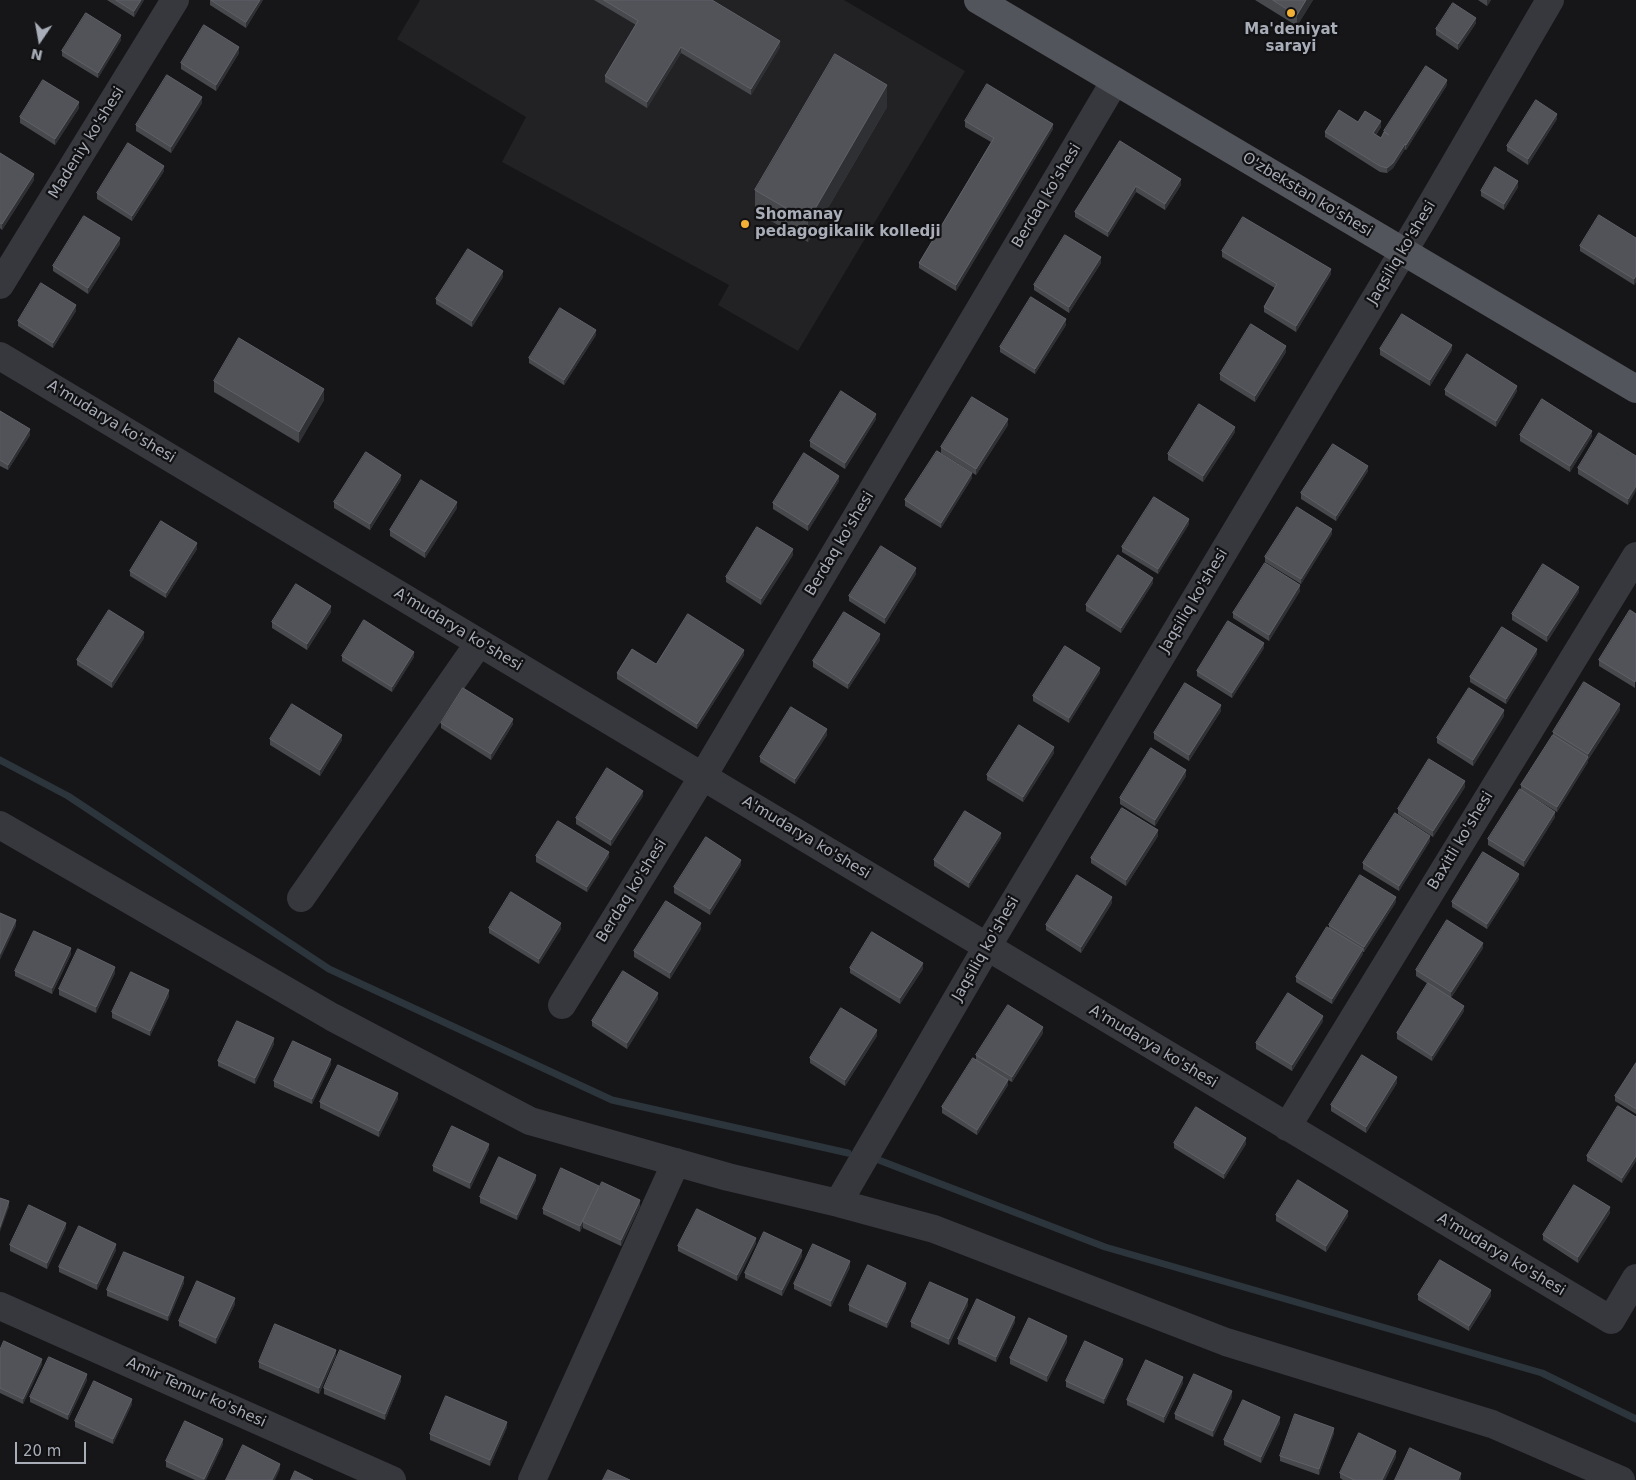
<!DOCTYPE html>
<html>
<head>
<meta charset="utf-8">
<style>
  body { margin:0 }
  #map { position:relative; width:1636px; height:1480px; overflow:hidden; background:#161618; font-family:"DejaVu Sans",sans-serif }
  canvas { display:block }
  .north { position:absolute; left:15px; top:15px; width:50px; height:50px; -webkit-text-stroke:4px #111113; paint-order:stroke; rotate:192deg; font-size:14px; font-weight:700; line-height:20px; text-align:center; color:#a8adb8 }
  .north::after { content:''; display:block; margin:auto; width:18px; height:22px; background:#a8adb8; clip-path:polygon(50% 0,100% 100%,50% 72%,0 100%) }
  .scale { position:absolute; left:15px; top:1442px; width:71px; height:22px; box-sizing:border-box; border:2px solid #a8adb8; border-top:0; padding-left:6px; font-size:15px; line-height:18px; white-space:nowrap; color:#a8adb8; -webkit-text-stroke:4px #111113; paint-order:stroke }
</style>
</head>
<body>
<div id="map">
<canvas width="1636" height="1480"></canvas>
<div class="north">N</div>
<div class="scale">20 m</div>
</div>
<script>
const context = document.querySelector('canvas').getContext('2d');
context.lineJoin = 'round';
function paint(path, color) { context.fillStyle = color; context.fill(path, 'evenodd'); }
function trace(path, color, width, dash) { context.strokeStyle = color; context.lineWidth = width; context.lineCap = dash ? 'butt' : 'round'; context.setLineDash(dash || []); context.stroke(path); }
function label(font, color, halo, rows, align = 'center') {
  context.font = font + ' "DejaVu Sans",sans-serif'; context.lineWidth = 4.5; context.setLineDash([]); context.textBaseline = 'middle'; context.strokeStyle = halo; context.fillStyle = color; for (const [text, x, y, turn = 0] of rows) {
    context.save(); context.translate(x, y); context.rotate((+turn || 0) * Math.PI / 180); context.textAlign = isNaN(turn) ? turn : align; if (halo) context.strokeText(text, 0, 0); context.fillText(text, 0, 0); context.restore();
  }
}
paint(new Path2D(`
  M420,0H844L965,71L798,351L718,305L729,285L502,162L526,117L397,39Z`), '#222225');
trace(new Path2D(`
  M0,760L68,796L329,969L612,1100L848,1153
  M876,1159L1105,1247L1542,1373L1636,1419`), '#2c353c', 7);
trace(new Path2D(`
  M0,285L175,0
  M0,356L1611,1320L1636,1278
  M0,825L332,1017L530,1121L728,1177L838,1203L934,1229L1226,1342L1492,1424L1621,1480
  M301,898L479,643
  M562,1005L703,776L1115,81
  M1287,1127L1636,556
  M838,1203L987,947L1421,222L1550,0
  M0,1306L392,1480
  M532,1480L676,1162`), '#37383d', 28);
trace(new Path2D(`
  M978,0L1636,389`), '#53555c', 28);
paint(new Path2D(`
  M107,0H144L134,17Z
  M210,0H263L246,28L210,5Z
  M594,0H712L780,47L751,95L681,53L647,108L605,82V76L636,25Z
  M1255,0H1313L1297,26Z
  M1478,0H1491L1487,6Z
  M1476,23L1458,50L1436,35V29Z
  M121,40L98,78L62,56V51Z
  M239,53L216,91L181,69V63Z
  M1447,85L1406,150L1405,149L1393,168L1387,173L1380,172L1325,137V132L1358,122L1381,127L1376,135L1381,138L1384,131Z
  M202,103L171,153L136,131V125Z
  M887,107L808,242L755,212V190Z
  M79,108L55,145L20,123V117Z
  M1557,119L1528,165L1507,151V146Z
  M965,121L1053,129L956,291L919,268V263L991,142L965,127Z
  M1120,141L1181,185L1165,210L1136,192L1108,237L1075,217V212Z
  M0,153L34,180L2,230L0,228Z
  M164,171L132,221L97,199V193Z
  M1518,187L1504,210L1481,196V191Z
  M1636,238V282L1634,285L1580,251V246Z
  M120,244L88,294L53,271V266Z
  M1222,251L1331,274L1296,332L1264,312V307L1275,288L1222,257Z
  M1101,263L1069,313L1034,290V285Z
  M503,277L472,327L436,304V299Z
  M76,311L53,348L18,326V321Z
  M1066,325L1035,374L1000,352V347Z
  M596,335L564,385L529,363V358Z
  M1380,349L1452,350L1430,386L1380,355Z
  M1286,352L1255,402L1220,380V374Z
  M214,381L324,400L299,443L214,392Z
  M1445,390L1517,391L1496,427L1445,395Z
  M0,411L30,435L8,470L0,466Z
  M876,419L845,469L810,447V441Z
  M1008,425L976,475L941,453V447Z
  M1235,432L1203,482L1168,460V454Z
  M1520,435L1592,436L1570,472L1520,441Z
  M1636,456L1628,505L1578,474V468Z
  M1368,471L1336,521L1301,499V493Z
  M972,478L941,528L905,506V500Z
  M401,480L370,530L334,508V502Z
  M839,481L808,531L773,509V503Z
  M457,508L425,558L390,536V530Z
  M1189,524L1158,574L1122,552V547Z
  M1332,534L1301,584L1265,562V557Z
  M197,549L166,598L130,576V571Z
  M793,555L761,605L726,582V577Z
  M916,574L885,624L849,601V596Z
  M1153,583L1121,633L1086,611V605Z
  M1300,591L1269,641L1233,618V613Z
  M1579,592L1547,642L1512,620V614Z
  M331,612L307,650L272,628V622Z
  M1636,614L1635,688L1599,666V660Z
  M144,638L112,688L77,665V660Z
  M880,640L848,689L813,667V661Z
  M1264,648L1232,698L1197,676V671Z
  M1537,654L1506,704L1470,682V677Z
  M744,655L697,729L617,679V673L656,664Z
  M342,656L414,657L392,692L342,661Z
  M1100,673L1069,723L1033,701V696Z
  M1620,710L1588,760V762L1557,812L1521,790V785L1553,735V732Z
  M1221,711L1189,761L1154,739V733Z
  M1504,716L1473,766L1437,743V738Z
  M441,723L513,724L491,760L441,728Z
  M827,735L795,784L760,762V757Z
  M270,739L342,740L320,776L270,745Z
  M1054,753L1023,802L987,780V775Z
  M1186,776L1155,826L1120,804V798Z
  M1465,787L1433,837L1398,814V809Z
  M643,796L611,846L576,824V818Z
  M1555,817L1524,867L1488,845V839Z
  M1158,836L1126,886L1091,863V858Z
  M1001,838L969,888L934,866V860Z
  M1430,841L1399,891L1363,869V863Z
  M536,856L609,857L587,892L536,862Z
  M741,865L710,915L674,893V887Z
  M1519,879L1487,929L1452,907V902Z
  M1396,902L1364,952H1363V954L1332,1004L1296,982V977L1329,928V925Z
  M1112,903L1081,953L1046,930V925Z
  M489,928L561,929L539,964L489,933Z
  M701,929L670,979L634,957V951Z
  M1483,948L1451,998L1464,1011L1432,1061L1397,1039V1033L1428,984L1416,976V970Z
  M71,954L52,994L15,976V971Z
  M850,968L923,969L900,1004L850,973Z
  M115,973L96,1013L59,995V989Z
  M169,996L150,1036L112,1018V1012Z
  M658,999L627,1049L592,1026V1021Z
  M1323,1021L1292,1071L1256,1049V1043Z
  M1043,1033L1012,1082L1008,1080V1085L977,1135L942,1113V1107L976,1059V1055Z
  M877,1036L845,1086L810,1063V1058Z
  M274,1044L255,1084L218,1066V1061Z
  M1636,1063V1114L1615,1101V1096Z
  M331,1064L312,1104L274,1087V1081Z
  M1397,1083L1366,1133L1331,1111V1105Z
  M398,1099L379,1137L320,1108V1102Z
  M1636,1117V1161L1622,1183L1587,1161V1156Z
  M1174,1143L1246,1144L1224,1179L1174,1148Z
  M489,1149L470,1189L433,1171V1166Z
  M536,1180L517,1220L480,1203V1197Z
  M599,1189L640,1206L621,1246L583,1228V1225L580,1232L543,1214V1209Z
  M1610,1213L1578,1263L1543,1240V1235Z
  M1276,1215L1348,1216L1326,1252L1276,1221Z
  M66,1228L47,1269L10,1251V1245Z
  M756,1243L737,1281L678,1251V1246Z
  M116,1250L97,1290L59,1272V1267Z
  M802,1256L782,1296L745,1278V1273Z
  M850,1267L831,1307L794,1289V1284Z
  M184,1283L168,1321L107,1296V1290Z
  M906,1288L887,1328L849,1311V1305Z
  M1418,1295L1491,1296L1469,1331L1418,1300Z
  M235,1304L216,1344L179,1326V1321Z
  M968,1305L949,1345L911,1327V1322Z
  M1015,1322L996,1362L958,1344V1339Z
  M1067,1342L1047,1382L1010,1364V1358Z
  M0,1350L42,1364L23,1404L0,1393Z
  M336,1355L319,1394L259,1368V1362Z
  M1123,1364L1104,1404L1066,1387V1381Z
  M87,1380L68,1420L30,1402V1397Z
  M401,1381L385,1420L324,1394V1388Z
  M1183,1383L1164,1423L1127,1405V1400Z
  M1232,1397L1213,1437L1175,1419V1414Z
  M132,1404L113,1444L75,1427V1421Z
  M1280,1423L1261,1463L1224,1445V1440Z
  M507,1427L490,1466L430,1440V1434Z
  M1334,1433L1319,1475L1280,1461V1456Z
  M223,1444L206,1480H195L166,1467V1461Z
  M1396,1457L1385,1480H1343L1340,1478V1473Z`), '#47494d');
paint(new Path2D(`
  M141,0H144L134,17V11Z
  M260,0H263L246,28V22Z
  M1306,0H1313L1297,26V15Z
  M1487,0H1491L1487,6Z
  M1476,18V23L1458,50V44Z
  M121,35V40L98,78V73Z
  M780,41V47L751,95V89Z
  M239,47V53L216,91V85Z
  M681,47V53L647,108V102Z
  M1447,80V85L1406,150V145Z
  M887,85V107L808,242V221Z
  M202,97V103L171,153V147Z
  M79,102V108L55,145V139Z
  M1557,114V119L1528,165V159Z
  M1381,121V127L1373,139V133Z
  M1053,124V129L956,291V285Z
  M1405,144V149L1393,168L1387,173V168Z
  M164,166V171L132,221V216Z
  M34,174V180L2,230V224Z
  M1181,179V185L1165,210V204Z
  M1518,181V187L1504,210V204Z
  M1136,186V192L1108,237V232Z
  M120,238V244L88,294V288Z
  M1101,257V263L1069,313V307Z
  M1331,269V274L1296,332V326Z
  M503,271V277L472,327V321Z
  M1636,276V282L1634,285V279Z
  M76,305V311L53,348V343Z
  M1066,319V325L1035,374V369Z
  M596,330V335L564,385V380Z
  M1452,345V350L1430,386V380Z
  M1286,346V352L1255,402V396Z
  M1517,386V391L1496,427V421Z
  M324,389V400L299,443V432Z
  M876,414V419L845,469V463Z
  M1008,419V425L976,475V469Z
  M1235,427V432L1203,482V476Z
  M30,429V435L8,470V465Z
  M1592,431V436L1570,472V466Z
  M1368,466V471L1336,521V516Z
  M972,473V478L941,528V523Z
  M401,475V480L370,530V524Z
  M839,476V481L808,531V525Z
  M1636,486V491L1628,505V499Z
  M457,502V508L425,558V552Z
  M1189,519V524L1158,574V569Z
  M1332,529V534L1301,584V579Z
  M197,543V549L166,598V593Z
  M793,549V555L761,605V599Z
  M916,568V574L885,624V618Z
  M1153,578V583L1121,633V628Z
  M1300,585V591L1269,641V635Z
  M1579,587V592L1547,642V636Z
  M331,606V612L307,650V644Z
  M144,632V638L112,688V682Z
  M880,634V640L848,689V684Z
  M1264,643V648L1232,698V693Z
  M1537,649V654L1506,704V699Z
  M744,650V655L697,729V724Z
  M414,652V657L392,692V687Z
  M1100,668V673L1069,723V718Z
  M1620,704V710L1588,760V762L1557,812V807L1588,757V754Z
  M1221,705V711L1189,761V755Z
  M1504,710V716L1473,766V760Z
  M513,719V724L491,760V754Z
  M827,729V735L795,784V779Z
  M342,735V740L320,776V770Z
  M1054,747V753L1023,802V797Z
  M1186,770V776L1155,826V820Z
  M1465,781V787L1433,837V831Z
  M643,791V796L611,846V840Z
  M1555,812V817L1524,867V861Z
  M1158,830V836L1126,886V880Z
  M1001,833V838L969,888V883Z
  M1430,836V841L1399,891V886Z
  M609,852V857L587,892V887Z
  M741,860V865L710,915V909Z
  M1519,874V879L1487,929V924Z
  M1112,897V903L1081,953V947Z
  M1396,897V902L1364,952V947Z
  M16,920V926L0,960V954Z
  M561,923V929L539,964V959Z
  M701,923V929L670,979V973Z
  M1483,943V948L1451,998V992Z
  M71,948V954L52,994V988Z
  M1363,949V954L1332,1004V999Z
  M923,963V969L900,1004V998Z
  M115,967V973L96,1013V1007Z
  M169,990V996L150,1036V1031Z
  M658,993V999L627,1049V1043Z
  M1464,1006V1011L1432,1061V1056Z
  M1323,1016V1021L1292,1071V1065Z
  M1043,1027V1033L1012,1082V1077Z
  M877,1030V1036L845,1086V1080Z
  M274,1038V1044L255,1084V1078Z
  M331,1059V1064L312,1104V1099Z
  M1397,1077V1083L1366,1133V1127Z
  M1008,1080V1085L977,1135V1130Z
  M398,1093V1099L379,1137V1131Z
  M1246,1138V1144L1224,1179V1174Z
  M489,1144V1149L470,1189V1183Z
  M1636,1156V1161L1622,1183V1178Z
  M536,1175V1180L517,1220V1215Z
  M599,1186V1192L583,1222V1225L580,1232V1226Z
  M640,1200V1206L621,1246V1240Z
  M9,1201V1207L0,1232V1227Z
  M1610,1207V1213L1578,1263V1257Z
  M1348,1211V1216L1326,1252V1246Z
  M66,1223V1228L47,1269V1263Z
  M756,1238V1243L737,1281V1275Z
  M116,1244V1250L97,1290V1284Z
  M802,1250V1256L782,1296V1290Z
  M850,1261V1267L831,1307V1301Z
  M184,1277V1283L168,1321V1316Z
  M906,1283V1288L887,1328V1323Z
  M1491,1290V1296L1469,1331V1326Z
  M235,1298V1304L216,1344V1338Z
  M968,1299V1305L949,1345V1339Z
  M1015,1317V1322L996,1362V1357Z
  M1067,1336V1342L1047,1382V1376Z
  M336,1350V1355L319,1394V1388Z
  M42,1359V1364L23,1404V1399Z
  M1123,1359V1364L1104,1404V1399Z
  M87,1374V1380L68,1420V1415Z
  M401,1376V1381L385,1420V1414Z
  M1183,1377V1383L1164,1423V1417Z
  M1232,1391V1397L1213,1437V1431Z
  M132,1399V1404L113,1444V1439Z
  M1280,1417V1423L1261,1463V1457Z
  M507,1422V1427L490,1466V1460Z
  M1334,1428V1433L1319,1475V1469Z
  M223,1439V1444L206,1480H204Z
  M1396,1451V1457L1385,1480H1382Z
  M280,1464V1469L275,1480H272Z
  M1461,1473V1480H1458Z`), '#2f3033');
const building = new Path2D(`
  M116,0H141L134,11Z
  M211,0H260L246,22Z
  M604,0H712L780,41L751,89L681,47L647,102L605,76L638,21Z
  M1273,0H1306L1297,15Z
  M1453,3L1476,18L1458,44L1436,29Z
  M86,13L121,35L98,73L62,51Z
  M204,25L239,47L216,85L181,63Z
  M835,54L887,85L808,221L755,190Z
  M1426,66L1447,80L1406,145L1405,144L1393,163L1387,168L1380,166L1325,132L1339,110L1358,122L1365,111L1381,121L1373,133L1381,138L1384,132L1389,135L1384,131Z
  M167,75L202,97L171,147L136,125Z
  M43,80L79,102L55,139L20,117Z
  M987,84L1053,124L956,285L919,263L994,138L965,121Z
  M1536,100L1557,114L1528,159L1507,146Z
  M1120,141L1181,179L1165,204L1136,186L1108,232L1075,212Z
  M128,143L164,166L132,216L97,193Z
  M0,153L34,174L2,224L0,223Z
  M1495,167L1518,181L1504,204L1481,191Z
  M1599,215L1636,238V276L1634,279L1580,246Z
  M84,216L120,238L88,288L53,266Z
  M1243,217L1331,269L1296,326L1264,307L1277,284L1222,251Z
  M1065,235L1101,257L1069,307L1034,285Z
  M468,249L503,271L472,321L436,299Z
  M41,283L76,305L53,343L18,321Z
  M1031,297L1066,319L1035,369L1000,347Z
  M560,308L596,330L564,380L529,358Z
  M1402,314L1452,345L1430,380L1380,349Z
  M1251,324L1286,346L1255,396L1220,374Z
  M239,338L324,389L299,432L214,381Z
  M1467,354L1517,386L1496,421L1445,390Z
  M841,391L876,414L845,463L810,441Z
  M972,397L1008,419L976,469L941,447Z
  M1542,399L1592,431L1570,466L1520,435Z
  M1199,404L1235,427L1203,476L1168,454Z
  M0,411L30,429L8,465L0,460Z
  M1599,433L1636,456V486L1628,499L1578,468Z
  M1333,444L1368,466L1336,516L1301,493Z
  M937,451L972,473L941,523L905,500Z
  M366,452L401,475L370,524L334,502Z
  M804,453L839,476L808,525L773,503Z
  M421,480L457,502L425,552L390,530Z
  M1154,497L1189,519L1158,569L1122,547Z
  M1297,507L1332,529L1301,579L1265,557Z
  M161,521L197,543L166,593L130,571Z
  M757,527L793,549L761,599L726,577Z
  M881,546L916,568L885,618L849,596Z
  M1118,555L1153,578L1121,628L1086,605Z
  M1265,563L1300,585L1269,635L1233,613Z
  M1543,564L1579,587L1547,636L1512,614Z
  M296,584L331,606L307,644L272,622Z
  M109,610L144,632L112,682L77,660Z
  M1630,610L1636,614V680L1635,682L1599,660Z
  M844,612L880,634L848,684L813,661Z
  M688,614L744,650L697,724L617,673L632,649L656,664Z
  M364,620L414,652L392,687L342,656Z
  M1228,621L1264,643L1232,693L1197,671Z
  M1502,627L1537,649L1506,699L1470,677Z
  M1065,646L1100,668L1069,718L1033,696Z
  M1584,682L1620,704L1588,754L1553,732Z
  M1185,683L1221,705L1189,755L1154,733Z
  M463,688L513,719L491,754L441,723Z
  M1469,688L1504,710L1473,760L1437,738Z
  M292,704L342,735L320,770L270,739Z
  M791,707L827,729L795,779L760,757Z
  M1019,725L1054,747L1023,797L987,775Z
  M1553,735L1588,757L1557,807L1521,785Z
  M1151,748L1186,770L1155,820L1120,798Z
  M1429,759L1465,781L1433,831L1398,809Z
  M607,768L643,791L611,840L576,818Z
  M1520,789L1555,812L1524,861L1488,839Z
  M1122,808L1158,830L1126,880L1091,858Z
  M965,811L1001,833L969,883L934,860Z
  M1395,813L1430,836L1399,886L1363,863Z
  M558,821L609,852L587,887L536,856Z
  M706,837L741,860L710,909L674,887Z
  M1483,852L1519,874L1487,924L1452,902Z
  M1077,875L1112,897L1081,947L1046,925Z
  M1360,875L1396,897L1364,947L1329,925Z
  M511,892L561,923L539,959L489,928Z
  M666,901L701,923L670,973L634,951Z
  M0,913L16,920L0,954Z
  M1447,920L1483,943L1451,992L1416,970Z
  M1327,927L1363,949L1332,999L1296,977Z
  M34,931L71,948L52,988L15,971Z
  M872,932L923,963L900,998L850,968Z
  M78,949L115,967L96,1007L59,989Z
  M623,971L658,993L627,1043L592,1021Z
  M131,972L169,990L150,1031L112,1012Z
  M1428,983L1464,1006L1432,1056L1397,1033Z
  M1288,993L1323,1016L1292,1065L1256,1043Z
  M1008,1005L1043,1027L1012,1077L976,1055Z
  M841,1008L877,1030L845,1080L810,1058Z
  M237,1021L274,1038L255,1078L218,1061Z
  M293,1041L331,1059L312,1099L274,1081Z
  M1362,1055L1397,1077L1366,1127L1331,1105Z
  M973,1058L1008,1080L977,1130L942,1107Z
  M1636,1063V1109L1615,1096Z
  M338,1065L398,1093L379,1131L320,1102Z
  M1618,1106L1636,1117V1156L1622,1178L1587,1156Z
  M1196,1107L1246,1138L1224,1174L1174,1143Z
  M452,1126L489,1144L470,1183L433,1166Z
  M499,1157L536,1175L517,1215L480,1197Z
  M561,1168L599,1186L580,1226L543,1209Z
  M1298,1180L1348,1211L1326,1246L1276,1215Z
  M602,1182L640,1200L621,1240L583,1222Z
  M1574,1185L1610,1207L1578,1257L1543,1235Z
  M0,1198L9,1201L0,1227Z
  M29,1205L66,1223L47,1263L10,1245Z
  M697,1209L756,1238L737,1275L678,1246Z
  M79,1226L116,1244L97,1284L59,1267Z
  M764,1232L802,1250L782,1290L745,1273Z
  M813,1244L850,1261L831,1301L794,1284Z
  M124,1252L184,1277L168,1316L107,1290Z
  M1440,1260L1491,1290L1469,1326L1418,1295Z
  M868,1265L906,1283L887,1323L849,1305Z
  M197,1281L235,1298L216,1338L179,1321Z
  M930,1282L968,1299L949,1339L911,1322Z
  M977,1299L1015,1317L996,1357L958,1339Z
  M1029,1318L1067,1336L1047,1376L1010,1358Z
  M275,1324L336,1350L319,1388L259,1362Z
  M4,1341L42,1359L23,1399L0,1388V1350Z
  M1085,1341L1123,1359L1104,1399L1066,1381Z
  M340,1350L401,1376L385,1414L324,1388Z
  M49,1357L87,1374L68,1415L30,1397Z
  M1146,1360L1183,1377L1164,1417L1127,1400Z
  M1194,1374L1232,1391L1213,1431L1175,1414Z
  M94,1381L132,1399L113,1439L75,1421Z
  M446,1396L507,1422L490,1460L430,1434Z
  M1243,1400L1280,1417L1261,1457L1224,1440Z
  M1295,1414L1334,1428L1319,1469L1280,1456Z
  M185,1421L223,1439L204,1479L166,1461Z
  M1359,1433L1396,1451L1382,1480H1354L1340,1473Z
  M243,1445L280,1464L272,1480H226Z
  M1410,1448L1461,1473L1458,1480H1395Z
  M608,1470L630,1480H603Z
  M295,1471L313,1480H291Z`);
paint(building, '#525359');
trace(building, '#5f6168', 1);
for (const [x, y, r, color] of [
  [1291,13,5,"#f2b134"],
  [745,224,5,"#f2b134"]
]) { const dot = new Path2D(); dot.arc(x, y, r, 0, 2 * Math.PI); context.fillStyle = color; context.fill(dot); trace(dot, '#111113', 2); }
label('bold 15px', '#a8adb8', '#111113', [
  ["Ma'deniyat",1291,30],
  ["sarayi",1291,47],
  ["Shomanay",755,215,"left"],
  ["pedagogikalik kolledji",755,232,"left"]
]);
label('15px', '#a8adb8', '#111113', [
  ["Madeniy ko'shesi",87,143,-58],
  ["O'zbekstan ko'shesi",1307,195,31],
  ["Berdaq ko'shesi",1047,196,-59],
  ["Jaqsiliq ko'shesi",1402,253,-59],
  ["A'mudarya ko'shesi",111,422,31],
  ["Berdaq ko'shesi",840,544,-59],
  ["Jaqsiliq ko'shesi",1194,601,-59],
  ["A'mudarya ko'shesi",458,630,31],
  ["A'mudarya ko'shesi",806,838,31],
  ["Baxitli ko'shesi",1461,841,-59],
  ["Berdaq ko'shesi",632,891,-58],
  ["Jaqsiliq ko'shesi",986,949,-60],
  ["A'mudarya ko'shesi",1153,1047,31],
  ["A'mudarya ko'shesi",1501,1255,31],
  ["Amir Temur ko'shesi",196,1393,24]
]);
</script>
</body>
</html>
